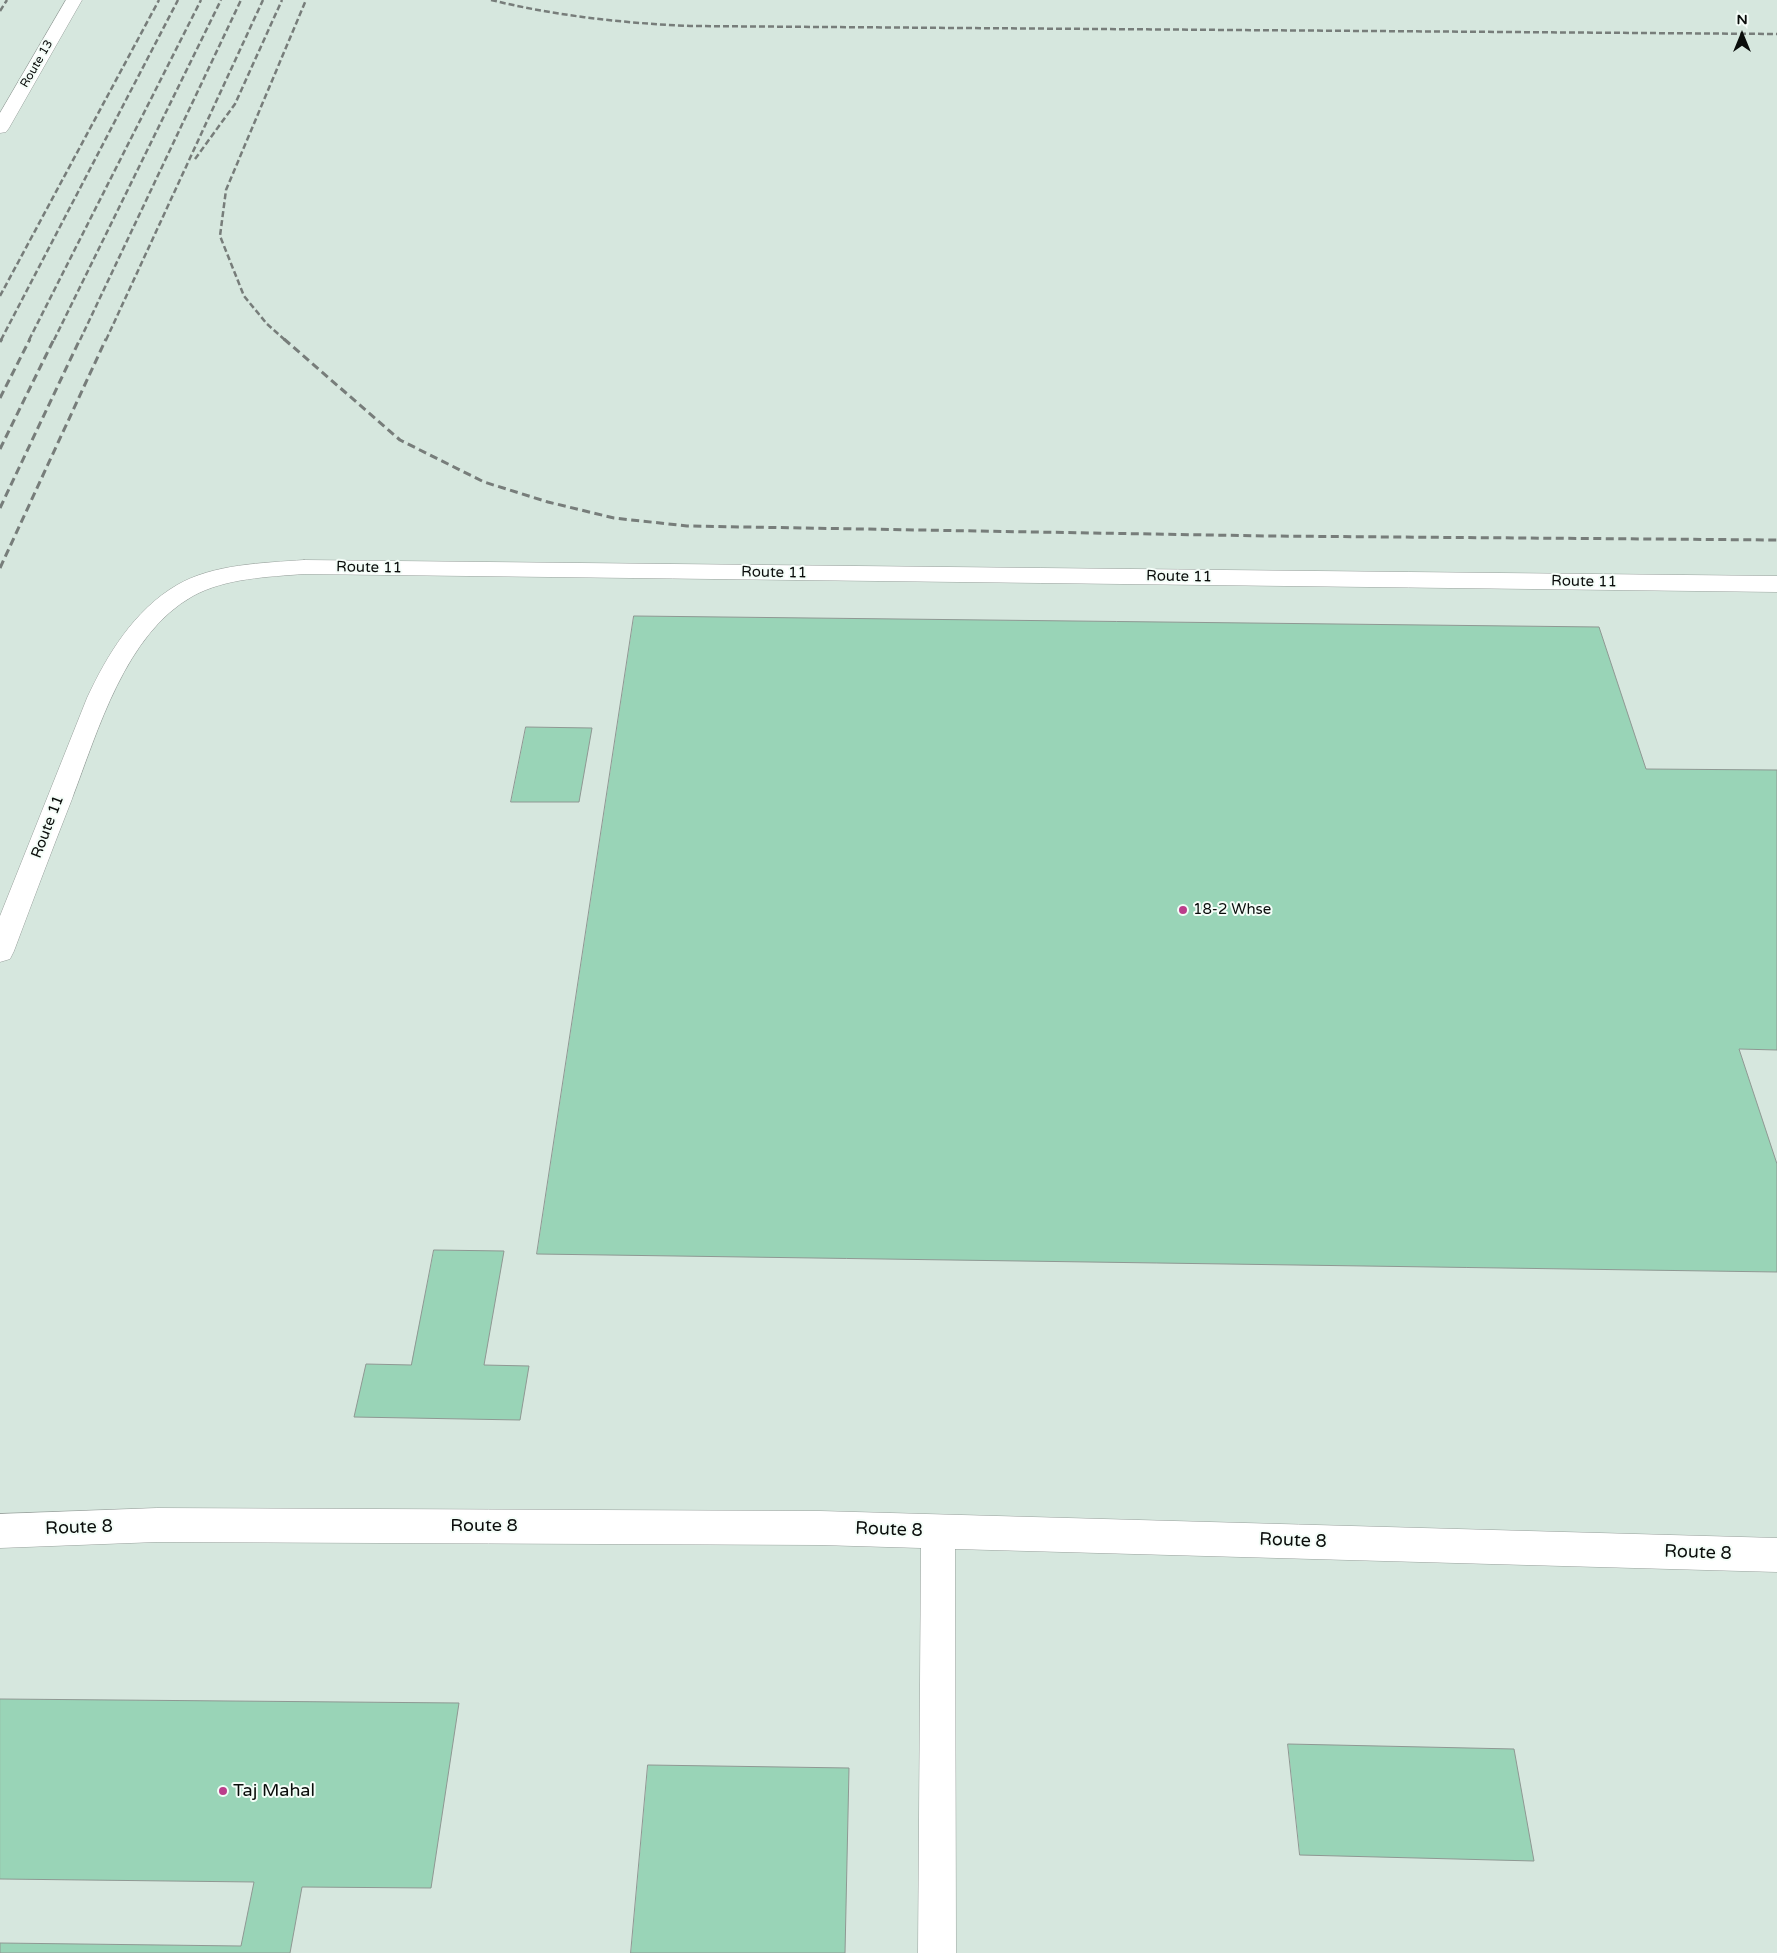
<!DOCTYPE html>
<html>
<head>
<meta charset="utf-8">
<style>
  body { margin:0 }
  #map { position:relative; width:1777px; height:1953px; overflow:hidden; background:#e7f0eb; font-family:"Varela Round",sans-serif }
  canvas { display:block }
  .north { position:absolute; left:1717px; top:10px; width:50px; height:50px; -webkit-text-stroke:4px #f4fdf8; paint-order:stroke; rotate:0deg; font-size:14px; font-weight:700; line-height:20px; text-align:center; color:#0a0d0b }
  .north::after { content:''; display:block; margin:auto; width:18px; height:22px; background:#0a0d0b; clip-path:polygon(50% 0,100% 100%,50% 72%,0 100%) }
</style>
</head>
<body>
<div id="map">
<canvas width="1777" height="1953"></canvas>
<div class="north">N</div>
</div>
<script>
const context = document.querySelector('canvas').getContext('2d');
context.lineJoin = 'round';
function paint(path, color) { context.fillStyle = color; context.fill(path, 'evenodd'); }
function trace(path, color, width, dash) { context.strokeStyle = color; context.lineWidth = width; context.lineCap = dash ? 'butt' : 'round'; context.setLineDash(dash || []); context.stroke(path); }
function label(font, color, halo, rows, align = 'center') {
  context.font = font + ' "Varela Round",sans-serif'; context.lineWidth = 4; context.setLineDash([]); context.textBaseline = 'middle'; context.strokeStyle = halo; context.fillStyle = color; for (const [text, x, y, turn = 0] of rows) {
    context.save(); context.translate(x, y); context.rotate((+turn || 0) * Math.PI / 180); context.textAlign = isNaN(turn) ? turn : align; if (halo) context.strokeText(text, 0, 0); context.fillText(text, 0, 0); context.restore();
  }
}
paint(new Path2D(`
  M0,0H1777V1953H0Z`), '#d6e7de');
const building = new Path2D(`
  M634,616L1599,627L1646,769L1777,770V1050L1739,1049L1777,1164V1272L537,1254Z
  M526,727L592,728L579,802H511Z
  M434,1250L504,1251L484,1365L529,1366L520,1420L354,1417L366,1364L411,1365Z
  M0,1699L459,1703L431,1888L302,1887L290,1953H0V1943L241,1946L254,1882L0,1879Z
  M1288,1744L1514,1749L1534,1861L1300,1855Z
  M648,1765L849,1768L845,1953H631Z`);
paint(building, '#99d4b7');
trace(building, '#8f9893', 1);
const minor = new Path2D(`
  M66,0H82L9,128L6,132L0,133V113Z
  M304,560L1777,576V592L304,574C268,577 226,578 193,596C125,634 98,731 72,799C52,850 33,900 14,951L10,959L0,962V916L87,698C107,655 134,610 177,585C213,564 263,563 304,560Z
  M157,1508L820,1511L1777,1538V1572L955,1549L956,1953H918L921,1548L820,1545L157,1542L0,1548V1514Z`);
trace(minor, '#98a09c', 1);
paint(minor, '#fff');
trace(new Path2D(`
  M491,0C557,16 622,23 690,26L1777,34
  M0,11L7,0
  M195,159L235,104L282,0
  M0,296L159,0
  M1,340L178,0
  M29,340L201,0
  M54,340L221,0
  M80,340L241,0
  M106,340L263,0
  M285,340L267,324L244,296L220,236L226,190L306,0`), '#777d7a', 2.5, [6, 3]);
trace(new Path2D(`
  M284,339L400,440L484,482L548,502L614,518L687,526L1268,536L1777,540
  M0,342L2,339
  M0,398L30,339
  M0,449L54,339
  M0,508L80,339
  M0,568L106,339`), '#777d7a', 3, [8, 4.5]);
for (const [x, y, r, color] of [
  [1183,910,5,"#bb3d8b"],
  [223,1791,5,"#bb3d8b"]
]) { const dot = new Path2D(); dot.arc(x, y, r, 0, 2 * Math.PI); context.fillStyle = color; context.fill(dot); trace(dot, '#f4fdf8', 2); }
label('12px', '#0a0d0b', '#f4fdf8', [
  ["Route 13",37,64,-60]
]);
label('15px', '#0a0d0b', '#f4fdf8', [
  ["Route 11",369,568,1],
  ["Route 11",774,573,1],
  ["Route 11",1179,577,1],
  ["Route 11",1584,582,1],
  ["Route 11",48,827,-69]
]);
label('15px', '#0a0d0b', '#f4fdf8', [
  ["18-2 Whse",1193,910]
], 'left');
label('18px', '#0a0d0b', '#f4fdf8', [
  ["Route 8",484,1526],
  ["Route 8",79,1528,-2],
  ["Route 8",889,1530,2],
  ["Route 8",1293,1541,2],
  ["Route 8",1698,1553,2]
]);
label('18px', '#0a0d0b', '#f4fdf8', [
  ["Taj Mahal",233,1791]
], 'left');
</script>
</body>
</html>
